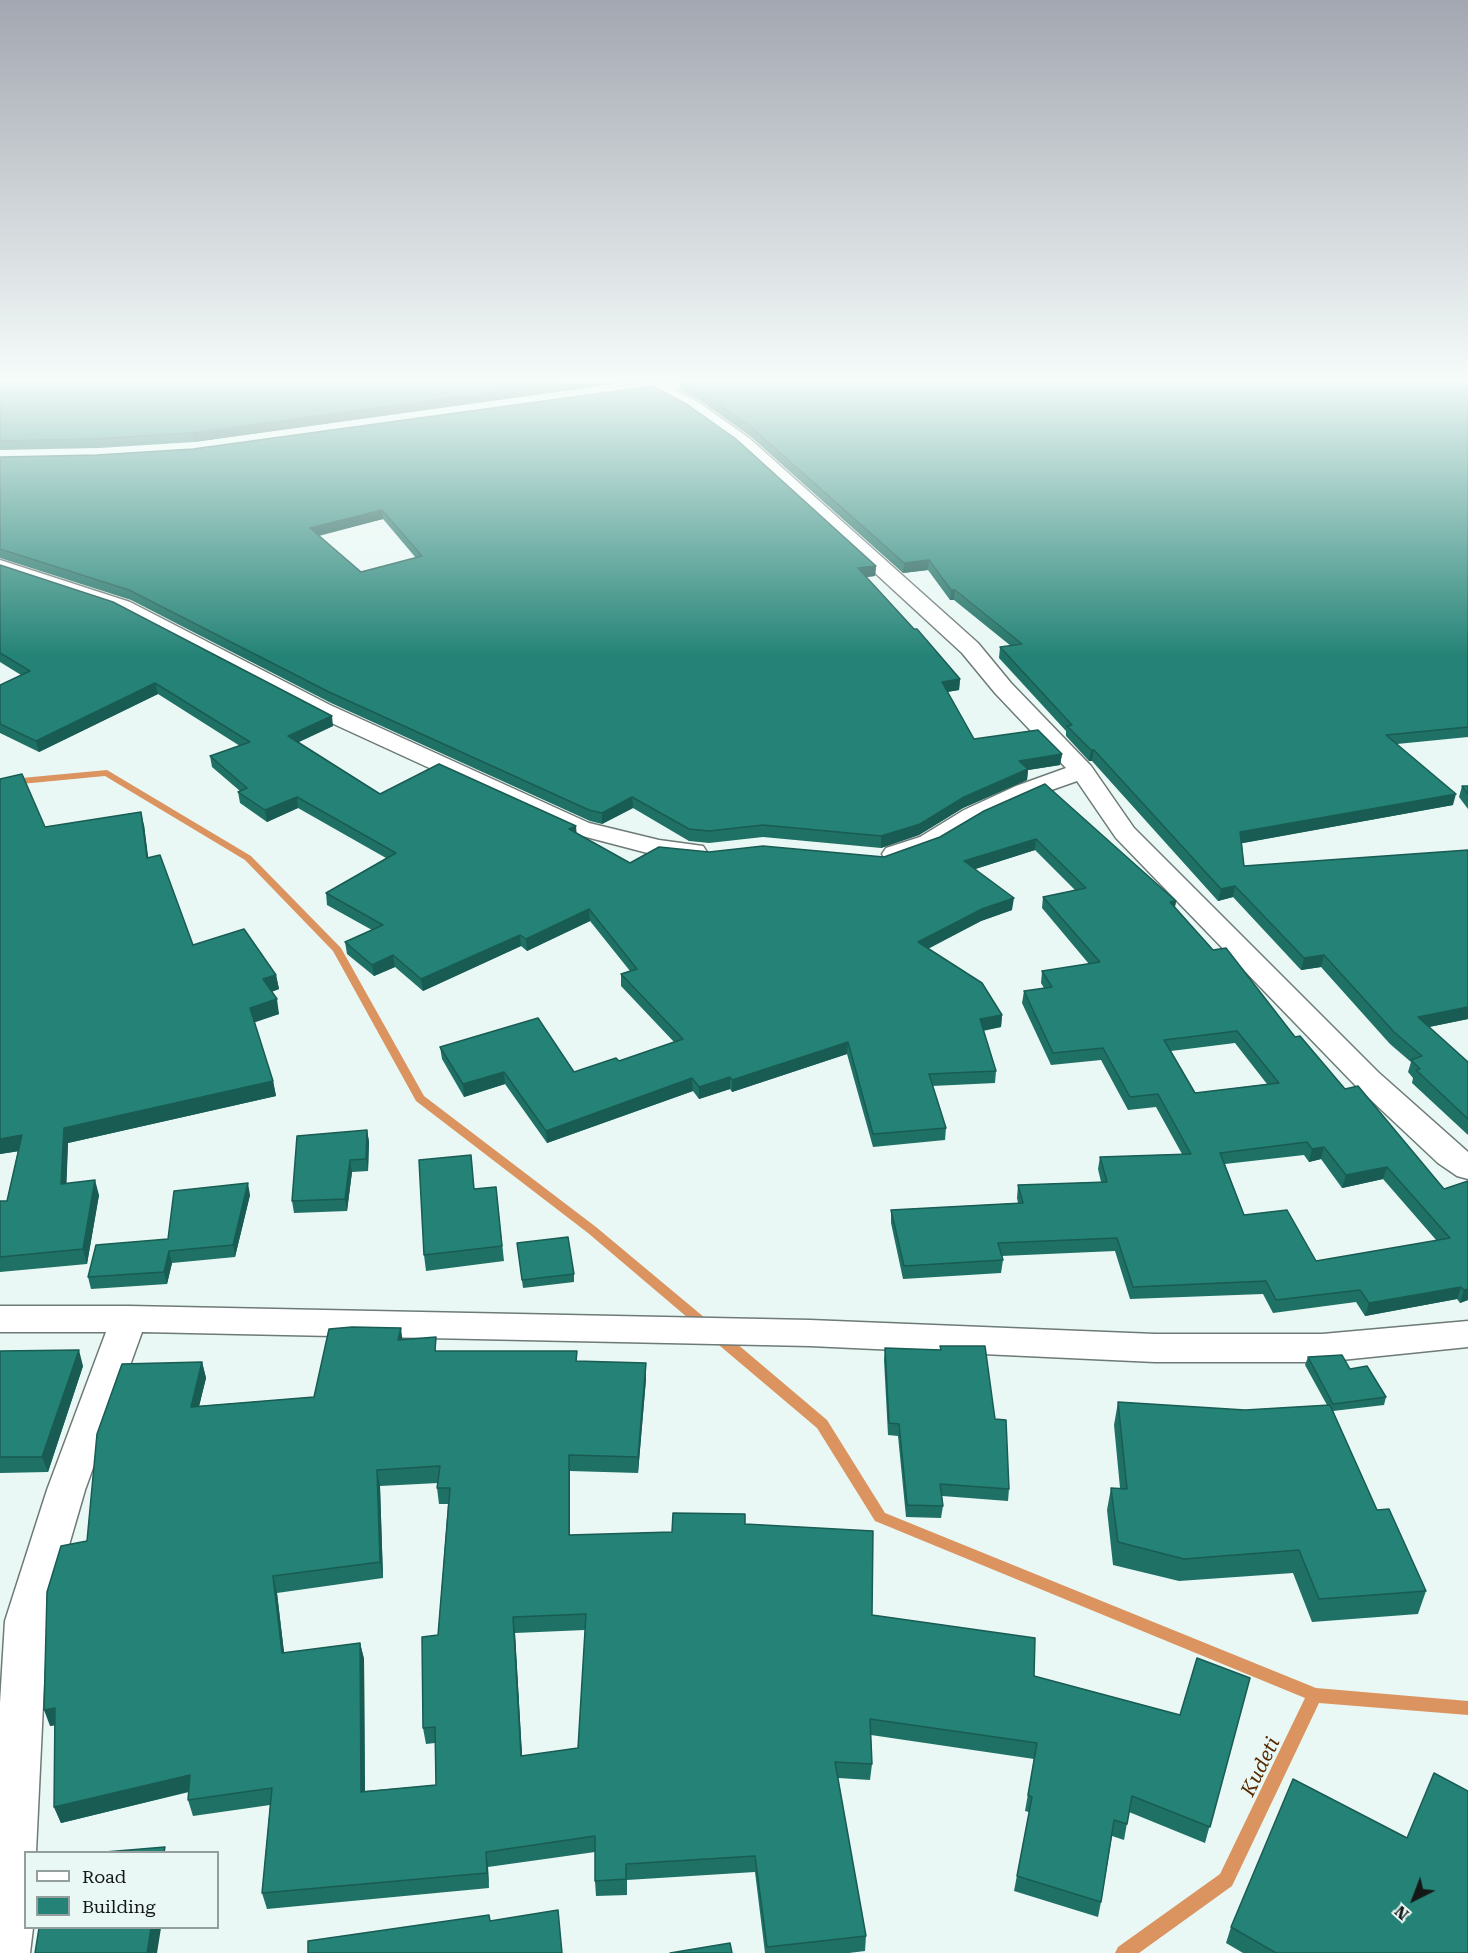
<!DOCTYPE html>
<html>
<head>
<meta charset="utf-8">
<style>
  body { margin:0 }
  #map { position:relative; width:1468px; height:1953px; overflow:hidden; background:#e9f8f5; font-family:"Roboto Serif",serif }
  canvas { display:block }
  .legend { position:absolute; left:24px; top:1851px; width:195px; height:78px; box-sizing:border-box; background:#e9f8f5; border:2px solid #949f9d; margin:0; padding:8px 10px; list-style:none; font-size:18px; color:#141918 }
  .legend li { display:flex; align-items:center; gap:12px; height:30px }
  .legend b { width:30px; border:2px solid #949f9d }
  .north { position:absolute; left:1384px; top:1869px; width:60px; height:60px; -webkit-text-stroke:4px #e9f8f5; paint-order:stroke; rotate:222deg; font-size:16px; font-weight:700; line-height:24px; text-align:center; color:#141918 }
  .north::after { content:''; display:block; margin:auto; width:21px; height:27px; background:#141918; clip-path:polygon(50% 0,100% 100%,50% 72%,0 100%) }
</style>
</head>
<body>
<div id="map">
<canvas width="1468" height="1953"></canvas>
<ul class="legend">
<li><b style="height:8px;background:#fff"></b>Road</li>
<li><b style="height:16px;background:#248376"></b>Building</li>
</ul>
<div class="north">N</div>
</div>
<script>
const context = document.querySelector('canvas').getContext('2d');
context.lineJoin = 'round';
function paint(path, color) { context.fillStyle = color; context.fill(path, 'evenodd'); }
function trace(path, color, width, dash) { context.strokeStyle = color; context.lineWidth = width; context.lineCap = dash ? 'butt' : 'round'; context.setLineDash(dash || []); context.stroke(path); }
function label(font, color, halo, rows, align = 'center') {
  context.font = font + ' "Roboto Serif",serif'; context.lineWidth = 6; context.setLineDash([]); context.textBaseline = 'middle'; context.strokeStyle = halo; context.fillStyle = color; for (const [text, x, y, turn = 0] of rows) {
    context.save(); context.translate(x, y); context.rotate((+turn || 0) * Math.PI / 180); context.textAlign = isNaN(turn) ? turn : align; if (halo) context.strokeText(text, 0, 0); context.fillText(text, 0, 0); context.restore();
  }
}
paint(new Path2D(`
  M107,770L251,856L341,948L424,1096L596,1227L711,1323L713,1326L711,1329L706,1331L701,1329L588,1233L416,1101L333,951L245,860L105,776L0,786V780Z
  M718,1331L723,1332L827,1420L885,1513L1316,1688L1468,1701V1715L1319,1703L1232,1886L1139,1953H1115L1118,1947L1220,1874L1305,1698L875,1521L817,1428L713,1340L711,1336L713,1332Z`), '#db945f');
const street = new Path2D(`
  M650,383H662L701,404L749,438L978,643L1011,683L1091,766L1134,828L1378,1072L1468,1152V1179L1457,1176L1438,1163L1356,1086L1116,838L1077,781C1045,792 1012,804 982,820C956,834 917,867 886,860L882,854L886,848L920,837L964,810L1016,786L1066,768L995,693L962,653L737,446L689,412L650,390L648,386Z
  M0,560L130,602L330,705L589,823L659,840L703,846L707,852L703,858L694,860L659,856L571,833L314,715L116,610L0,573Z
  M0,1306H129L810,1320L1155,1334H1322L1468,1321V1347L1322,1362H1155L810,1346L142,1332L85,1490L47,1621L36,1852H26V1928H33L30,1953H0V1703L5,1621L47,1490L106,1332H0Z`);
const secondary = new Path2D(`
  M639,383H686L683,387L676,389L610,399L603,397L600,393L603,389Z`);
trace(street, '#6d7a77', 3);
trace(secondary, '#6d7a77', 2);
paint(street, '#fff');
paint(secondary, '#fff');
paint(new Path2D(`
  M0,383H621L194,442L99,448L0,450Z
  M680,383H1468V737L1397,744L1453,805L1242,843L1244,866L1468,850V1019L1428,1027L1468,1062V1135L1412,1083L1413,1078L1408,1072L1411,1062L1390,1044L1321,967L1301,970L1233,897L1218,901L1092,761H1089L1066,736V731L999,658L1000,647L1011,646L954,600H950L928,570L903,573L750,436L702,402L680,390Z
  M0,457L876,566L875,576L866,577L960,679L959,690L947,692L974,739L1062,754L1060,765L1028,770L1027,780L963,808L919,835L881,848L763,837L709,843L689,841L633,808L602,824L590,821L331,703L131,600L0,558ZM383,519L416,558L361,572L319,536Z
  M0,565L333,726L299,742L380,794L577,834L630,863L709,852L884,857L940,837L984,811L1176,901L1175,907L1213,950L1345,1089L1444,1189L1468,1181V1300L1460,1303L1457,1299L1365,1316L1356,1302L1273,1313L1263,1294L1130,1299L1115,1251L1002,1256L1003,1260L1001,1273L903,1279L891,1223V1210L1018,1203L1017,1198L1018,1185L1101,1182L1098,1169L1100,1157L1182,1154L1156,1107L1128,1110L1101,1060L1051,1065L1022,1003L1024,991L1044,988L1041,983L1042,971L1089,964L1042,908L1043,897L1075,890L1035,850L975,869L1012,910L981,921L928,949L1002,1015L1001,1027L983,1031L996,1071L995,1083L932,1086L946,1128L945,1140L873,1147L847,1054L732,1092L730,1089L699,1099L693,1091L547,1143L505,1084L464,1097L442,1059L440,1047L574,1072L619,1061L674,1042L621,986V974L630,971L590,921L527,951L521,946L423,991L395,967L374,976L347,954L345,942L372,930L327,905L326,893L386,858L298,808L267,822L240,803L238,792L240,791L212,767L210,756L240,746L158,694L39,752L0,733V685L21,675L0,662ZM1235,1043L1267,1084L1195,1093L1171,1051ZM1304,1155L1309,1162L1321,1159L1342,1188L1383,1179L1437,1241L1316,1261L1244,1215L1225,1164Z
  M0,779L45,827L144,825L148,858L193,945L276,975L279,989L271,992L279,1014L254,1022L273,1081L276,1096L68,1143L66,1183L99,1195L87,1264L0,1272V1201H7L18,1151L0,1154Z
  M1462,786H1468V809L1459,797Z
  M367,1130L369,1142L368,1171L352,1172L347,1211L294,1213L292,1201Z
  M496,1187L504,1261L426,1271L424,1255L474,1189Z
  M250,1195L235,1257L172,1263L167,1284L91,1289L88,1277L168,1239Z
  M517,1243L574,1274V1282L523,1288Z
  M402,1339L437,1351L578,1361L646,1379L638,1473L570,1471V1535L672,1532L745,1524L872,1615L1034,1676L1180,1715L1250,1678L1205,1843L1129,1812L1124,1840L1112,1836L1101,1902L1098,1917L1014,1891L1029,1812L1025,1811L1034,1759L871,1735L872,1764L870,1780L838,1778L866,1936L865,1951L849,1953H765L755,1872L627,1880V1895L596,1896L595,1881V1852L488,1867L489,1888L267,1909L262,1893L270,1805L193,1816L188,1800L189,1792L61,1823L54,1807L55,1725L50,1726L87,1541L202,1362L206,1378L199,1406L314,1397ZM438,1483L437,1488L439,1504H448L438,1635L423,1728L426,1744L435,1743L436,1785L365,1791L364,1659L360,1643L284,1653L277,1593L383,1578L380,1486ZM585,1630L578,1748L522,1756L515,1633Z
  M940,1346L995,1419L1009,1489L1008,1501L942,1496L943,1506L941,1518L906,1517L898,1436L888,1435L884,1360L885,1348L940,1350Z
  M0,1351L83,1366L48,1472L0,1473Z
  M1308,1357L1350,1369L1386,1397L1384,1405L1333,1411L1377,1510L1426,1591L1418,1614L1312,1622L1293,1573L1179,1581L1113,1565L1107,1510L1111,1488H1120L1114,1425L1118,1402L1245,1410L1327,1405L1305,1365Z
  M1407,1838L1468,1953H1243L1226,1943L1231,1927Z`), '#1f7165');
paint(new Path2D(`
  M558,383H621L194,442L192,433Z
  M382,510L383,519L312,537L310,528Z
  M929,560L928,570L903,573L904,563Z
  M876,566L875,576L858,578V568Z
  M951,590H955L954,600H950Z
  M960,679L959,690L941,693L942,682Z
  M155,683L158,694L39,752L36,741Z
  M332,716L333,726L290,746L288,736Z
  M1091,750H1094L1092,761H1089Z
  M1062,754L1060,765L1028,770L1027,780L963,808L919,835L881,848V836L1019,761Z
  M1456,794L1453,805L1238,844L1240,832Z
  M297,797L298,808L267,822L265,810Z
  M632,797L633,808L602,824V813Z
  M141,812L144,825L150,871L147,858Z
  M576,826L577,837L569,829Z
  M1036,839L1035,850L963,873L964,861Z
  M1235,886L1233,897L1218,901L1221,889Z
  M1014,898L1012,910L981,921L917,954L918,942L982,909Z
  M1176,901L1174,912L1170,902Z
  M589,909L590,921L527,951L526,939Z
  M520,935L521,946L423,991L421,979Z
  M393,955L395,967L374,976L372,965Z
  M1324,955L1321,967L1301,970L1304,958Z
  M276,975L279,989L266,994L263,979Z
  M277,999L279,1014L253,1023L250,1008Z
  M1468,1007V1019L1415,1030L1418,1017Z
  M1002,1015L1001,1027L979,1031L980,1019Z
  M848,1042L847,1054L732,1092V1080Z
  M504,1072L505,1084L464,1097L463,1084Z
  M730,1077V1089L699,1099V1087Z
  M692,1078L693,1091L547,1143L546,1131Z
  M273,1081L276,1096L68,1143L66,1198L61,1184L64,1128Z
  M367,1130L369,1142L368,1171L366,1159Z
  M22,1135L27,1150L0,1154V1139Z
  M1324,1147L1321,1159L1309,1162L1312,1149Z
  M350,1160L352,1172L347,1211L345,1199Z
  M1387,1167L1383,1179L1342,1188L1346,1175Z
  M95,1180L99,1195L87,1264L83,1249Z
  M248,1183L250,1195L235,1257L233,1245Z
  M169,1251L172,1263L167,1284L164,1272Z
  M1461,1287L1457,1299L1365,1316L1369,1303Z
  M1468,1289V1300L1460,1303L1464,1290Z
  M401,1328L403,1344L398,1340Z
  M79,1350L83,1366L48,1472L42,1457Z
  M202,1362L206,1378L195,1423L191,1407Z
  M646,1363V1379L638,1473V1457Z
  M569,1455L570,1471V1551L569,1535Z
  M377,1470L380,1486L383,1578L380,1562Z
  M273,1576L277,1593L286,1669L282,1653Z
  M513,1617L515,1633L523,1772L521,1756Z
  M360,1643L364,1659L365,1807L361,1792Z
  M55,1708L61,1724L50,1726L44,1710Z
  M190,1775L195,1790L61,1823L54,1807Z
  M486,1852L488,1867L489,1888L487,1873Z
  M151,1928H161L157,1953H147Z`), '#195c53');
const building = new Path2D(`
  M0,383H558L192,433L97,439L0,441Z
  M682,383H1468V727L1386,735L1456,794L1240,832L1244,866L1468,850V1007L1418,1017L1468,1062V1119L1416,1070L1420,1069L1411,1060L1422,1056L1394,1032L1324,955L1304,958L1235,886L1221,889L1094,750H1091L1067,726L1072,725L1000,647L1022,644L955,590H951L929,560L904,563L751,427L702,393Z
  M653,386L688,405L736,439L876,566L858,568L914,629H917L960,679L942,682L974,739L1038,730L1062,754L1019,761L1028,769L964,797L920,824L881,836L763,825L709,831L689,829L632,797L602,813L589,810L329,692L129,590L0,549V457L97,455L193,449ZM382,510L422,556L361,572L310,528Z
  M0,565L113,602L332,716L288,736L380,794L439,764L576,826L569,829L630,863L659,847L709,852L763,846L884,857L940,837L984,811L1045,784L1176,901L1170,902L1213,950L1226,948L1295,1037L1300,1036L1345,1089L1358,1086L1444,1189L1468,1181V1289L1464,1290L1461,1287L1369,1303L1360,1290L1276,1300L1266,1281L1133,1287L1117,1238L998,1243L1003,1260L904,1266L891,1210L1023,1203L1018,1185L1107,1182L1100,1157L1191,1154L1158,1094L1130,1097L1103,1048L1053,1053L1024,991L1052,987L1042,971L1100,962L1043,897L1086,888L1036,839L964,861L1014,898L982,909L918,942L982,983L1002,1015L980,1019L996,1071L929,1074L946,1128L873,1134L848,1042L732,1080L730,1077L699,1087L692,1078L546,1131L504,1072L463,1084L440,1047L538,1018L574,1072L616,1058L619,1061L683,1039L621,974L637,969L589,909L526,939L520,935L421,979L393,955L372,965L345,942L383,925L326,893L396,853L297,797L265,810L238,792L247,788L210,756L250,742L155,683L36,741L0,724V685L30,671L0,653ZM1237,1031L1279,1083L1195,1093L1164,1040ZM1307,1142L1312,1149L1324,1147L1346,1175L1387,1167L1450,1238L1316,1261L1287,1210L1244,1215L1220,1153Z
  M22,774L45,827L141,812L147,858L160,855L193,945L244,929L276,975L263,979L277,999L250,1008L273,1081L64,1128L61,1184L95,1180L83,1249L0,1257V1201H7L22,1135L0,1139V779Z
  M1462,786H1468V794Z
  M367,1130L366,1159L350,1160L345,1199L292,1201L297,1136Z
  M471,1155L474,1189L496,1187L502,1246L424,1255L419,1160Z
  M248,1183L233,1245L169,1251L164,1272L88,1277L96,1245L168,1239L174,1191Z
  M568,1237L574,1274L522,1280L517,1243Z
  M352,1327L401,1328L398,1340L436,1337L435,1351H577L576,1361L646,1363L638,1457L569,1455V1535L672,1532L673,1513L745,1514V1524L873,1531L872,1615L1035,1638L1034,1676L1180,1715L1197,1658L1250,1678L1210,1827L1132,1796L1127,1824L1114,1820L1101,1902L1017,1876L1032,1797L1028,1795L1037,1743L870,1719L872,1764L835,1762L866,1936L767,1947L755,1856L626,1864V1879L595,1881V1836L486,1852L487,1873L262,1893L272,1788L188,1800L190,1775L54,1807L55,1708L44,1710L47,1592L61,1546L87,1541L97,1434L122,1364L202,1362L191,1407L314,1397L329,1329ZM440,1466L437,1488H450L438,1635L422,1637L423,1728L435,1727L436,1785L361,1792L360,1643L282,1653L273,1576L380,1562L377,1470ZM586,1614L578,1748L521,1756L513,1617Z
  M940,1346H985L995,1419L1006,1420L1009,1489L940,1484L943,1506L907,1505L899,1424L889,1423L885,1348L941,1350Z
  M79,1350L42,1457H0V1351Z
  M1342,1355L1350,1369L1367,1366L1386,1397L1333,1404L1308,1357Z
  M1118,1402L1245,1410L1330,1405L1377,1510L1389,1509L1426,1591L1319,1599L1299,1550L1184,1559L1118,1542L1111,1488L1127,1489Z
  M1434,1773L1468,1791V1953H1276L1231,1927L1293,1779L1407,1838Z
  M165,1847L164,1852H105Z
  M558,1910L562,1953H308V1941L489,1915L490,1921Z
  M39,1928H151L147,1953H35Z
  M730,1943L732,1953H670Z`);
paint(building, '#248376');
trace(building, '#195c53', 1.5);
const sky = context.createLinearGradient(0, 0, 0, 656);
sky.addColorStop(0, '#a3a7b1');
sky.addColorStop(0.58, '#f5fcfa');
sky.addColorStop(1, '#f5fcfa00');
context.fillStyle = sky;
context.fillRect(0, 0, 1468, 656);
label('italic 20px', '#572a00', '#e9f8f5', [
  ["Kudeti",1261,1767,-64]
]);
</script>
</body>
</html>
